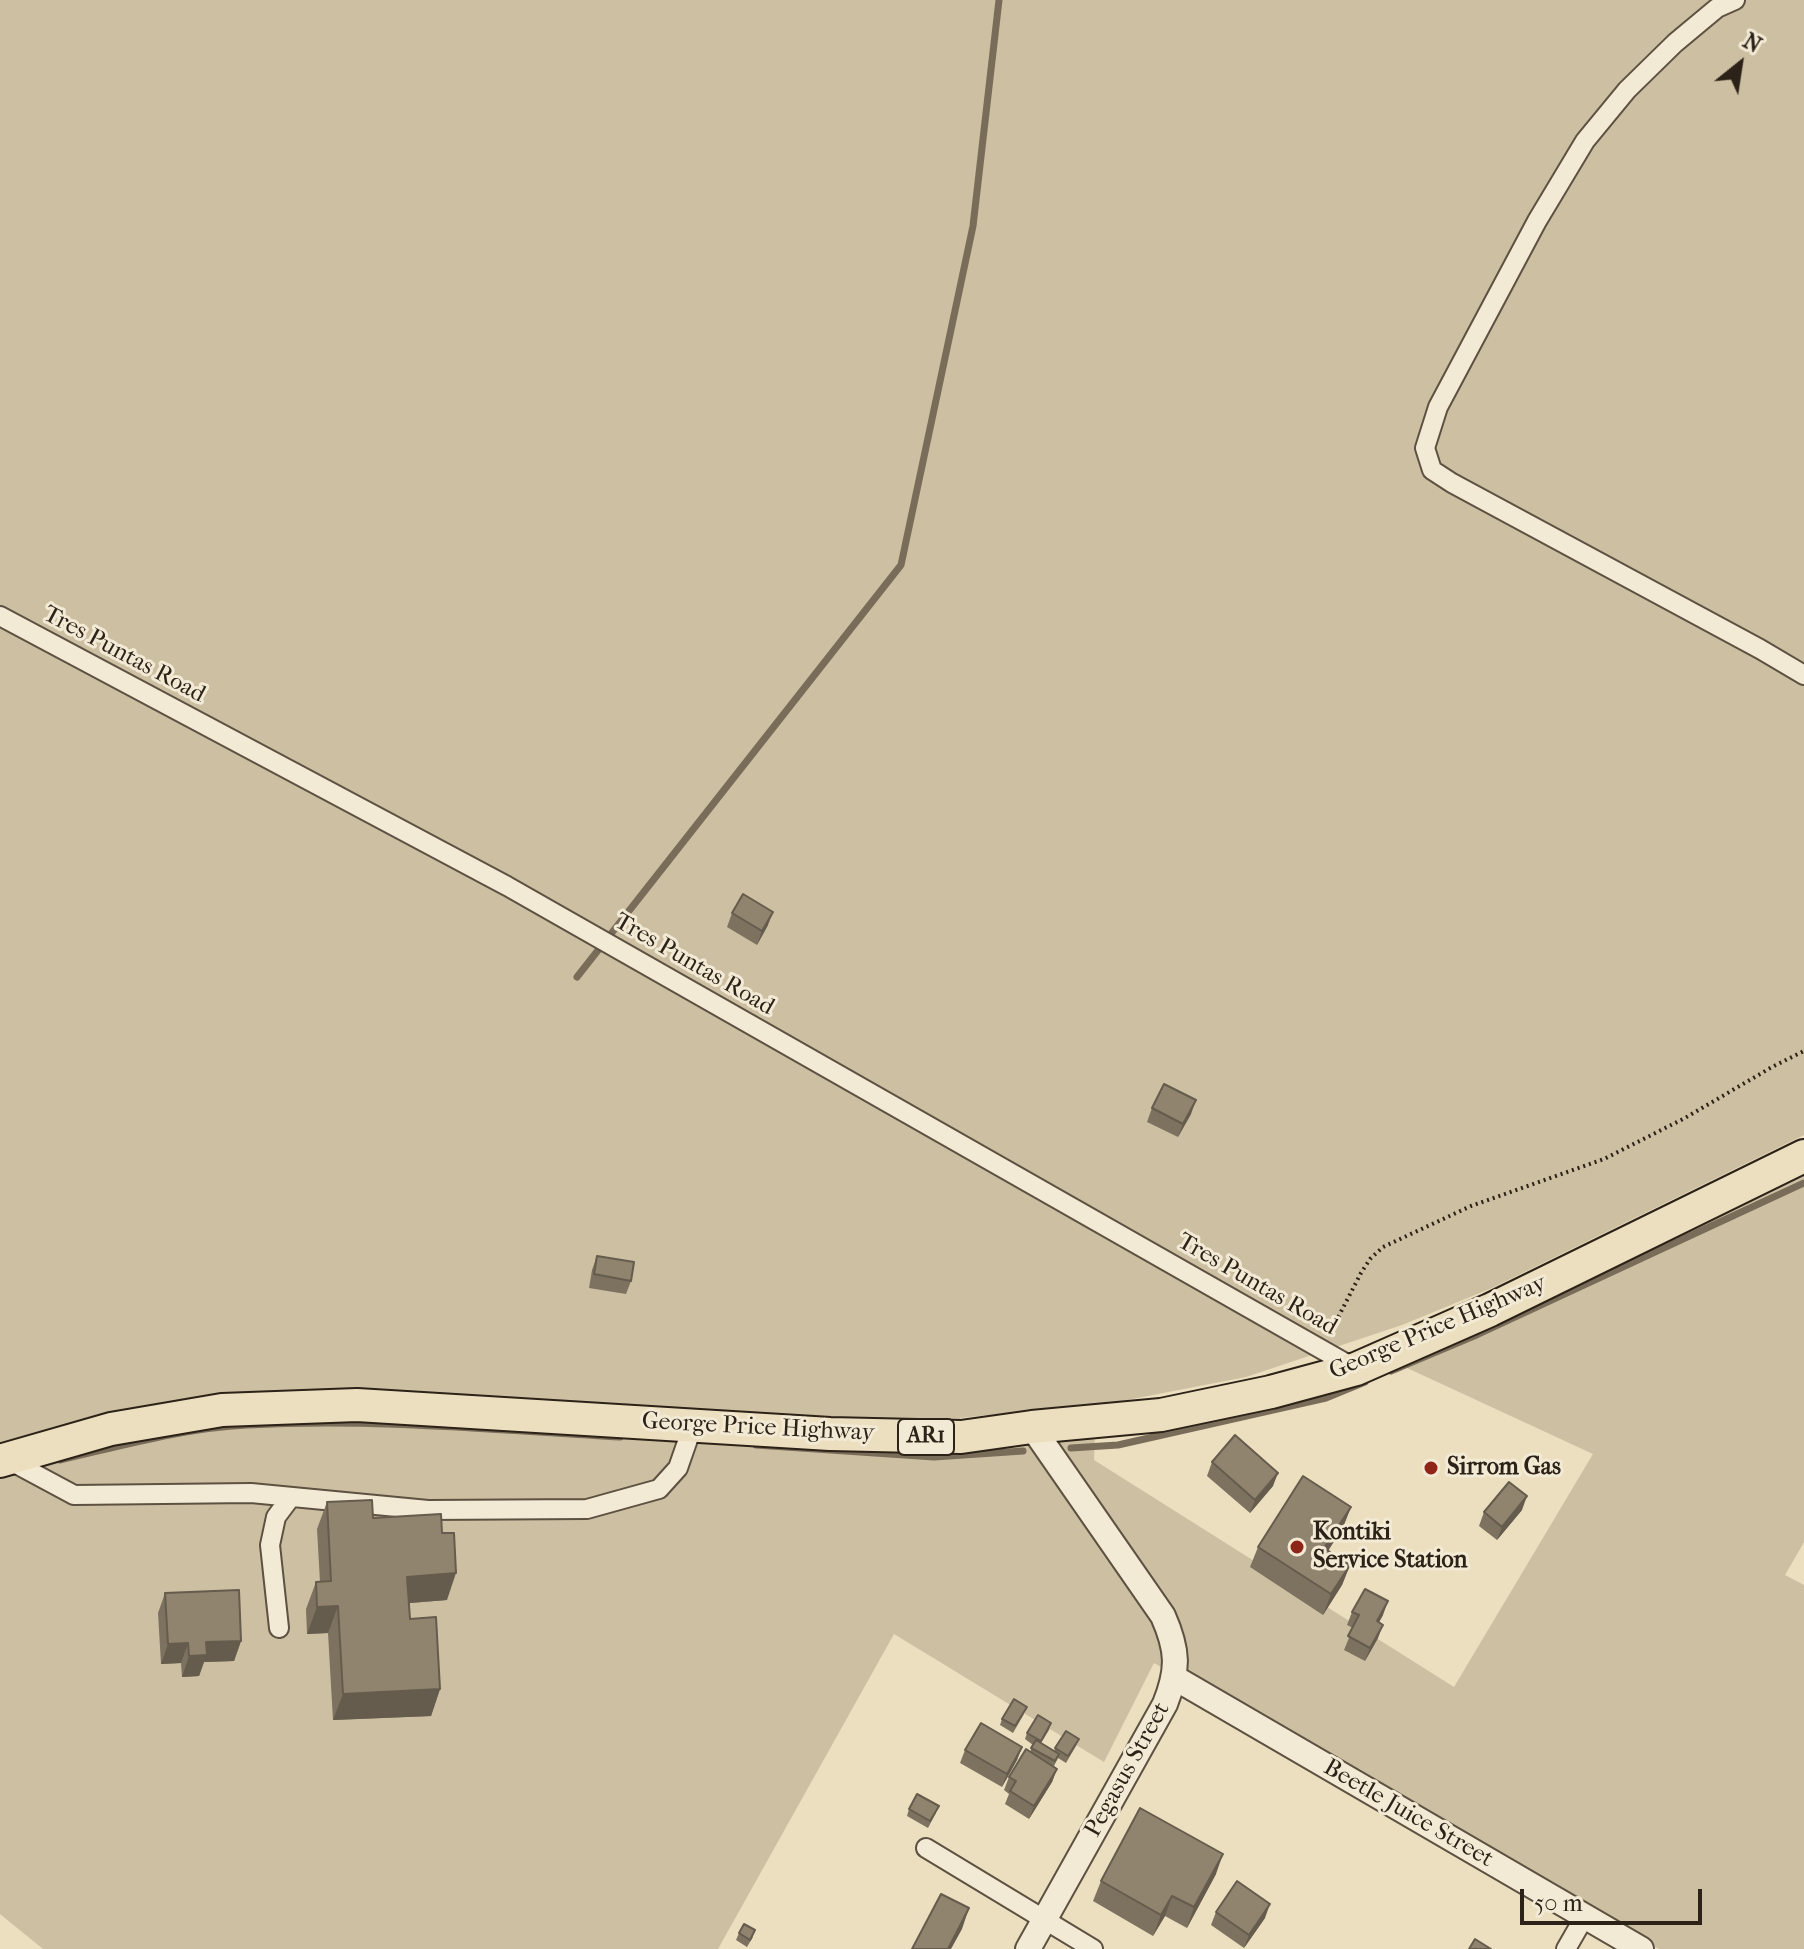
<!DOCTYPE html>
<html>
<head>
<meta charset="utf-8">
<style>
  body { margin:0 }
  #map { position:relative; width:1804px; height:1949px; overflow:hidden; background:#ecdfbf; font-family:"IM FELL French Canon",serif }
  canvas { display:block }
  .north { position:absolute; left:1700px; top:24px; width:80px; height:80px; -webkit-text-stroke:6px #f3ead5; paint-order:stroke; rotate:30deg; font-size:22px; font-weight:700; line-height:32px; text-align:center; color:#2d2217 }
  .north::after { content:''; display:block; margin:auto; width:28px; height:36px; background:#2d2217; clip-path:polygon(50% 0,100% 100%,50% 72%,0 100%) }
  .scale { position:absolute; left:1520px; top:1889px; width:182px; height:36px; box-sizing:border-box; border:4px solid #2d2217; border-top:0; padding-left:10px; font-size:24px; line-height:28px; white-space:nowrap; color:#2d2217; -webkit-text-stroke:6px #f3ead5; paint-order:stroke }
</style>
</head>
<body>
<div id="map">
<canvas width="1804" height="1949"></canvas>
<div class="north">N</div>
<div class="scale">50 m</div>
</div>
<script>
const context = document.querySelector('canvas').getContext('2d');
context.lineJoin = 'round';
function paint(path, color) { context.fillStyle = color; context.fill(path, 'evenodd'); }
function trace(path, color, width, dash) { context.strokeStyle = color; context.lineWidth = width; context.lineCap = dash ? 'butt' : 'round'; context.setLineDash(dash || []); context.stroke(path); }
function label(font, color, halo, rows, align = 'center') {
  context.font = font + ' "IM FELL French Canon",serif'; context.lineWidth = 6; context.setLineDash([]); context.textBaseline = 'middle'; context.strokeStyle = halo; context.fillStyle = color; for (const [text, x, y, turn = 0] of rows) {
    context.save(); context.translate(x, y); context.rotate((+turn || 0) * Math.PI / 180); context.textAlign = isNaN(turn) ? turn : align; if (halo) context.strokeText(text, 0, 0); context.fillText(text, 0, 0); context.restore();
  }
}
paint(new Path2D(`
  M0,0H1804V1135L1492,1288L1402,1325L1246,1377L1122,1401L960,1418L961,1437L1095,1434L1094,1460L1454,1687L1593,1454L1392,1361L1804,1168V1542L1785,1575L1804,1585V1949H1659L1154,1663L1104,1762L894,1634L718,1949H43L0,1914Z`), '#ccbfa2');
trace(new Path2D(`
  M577,977L901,565L973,226L999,0
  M1391,1371L1474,1336L1804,1183
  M756,1445L934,1457L1023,1451
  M1071,1448L1118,1445L1326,1398L1365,1382
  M60,1460C121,1446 184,1428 247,1425C371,1418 496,1430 620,1437`), '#796d5a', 7);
const minor = new Path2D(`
  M1735,0L1717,8L1675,43L1627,90L1585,141L1537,221L1438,407L1425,448L1432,470L1452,483L1760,649L1804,675
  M0,616L507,886L1356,1369
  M7,1459L74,1495L251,1493L428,1510L587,1509L659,1489L678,1468L693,1425
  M279,1628L270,1545L276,1517L291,1497
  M926,1848L1093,1949
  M1566,1949L1585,1916`);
const tertiary = new Path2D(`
  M1175,1678L1641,1949
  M1028,1949L1165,1704C1179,1669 1178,1650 1163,1616L1032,1427`);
const trunk = new Path2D(`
  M0,1461L111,1429L222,1410L357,1405L830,1434L961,1437L1032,1427L1161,1415L1271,1392L1356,1369L1490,1310L1804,1156`);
trace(minor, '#5d5141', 22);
trace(tertiary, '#5d5141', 28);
trace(trunk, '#2d2217', 36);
trace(new Path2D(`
  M1330,1333L1361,1273L1370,1259L1383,1247L1471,1206L1604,1159L1685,1118L1772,1067L1804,1051`), '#2d2217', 4, [2, 4]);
trace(minor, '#f3ead5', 18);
trace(tertiary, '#f3ead5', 24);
trace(trunk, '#ecdfbf', 32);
paint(new Path2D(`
  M732,913L768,925L757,945L727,927Z
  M1152,1108L1191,1114L1178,1137L1147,1122Z
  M597,1256L631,1281L626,1294L589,1288L592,1270Z
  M1212,1462L1273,1486L1250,1513L1207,1476Z
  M327,1502L373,1518L447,1600L409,1603L410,1619L440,1689L431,1716L333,1720L328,1633L307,1634L306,1609L316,1582H320L317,1529Z
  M1351,1507L1343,1527L1328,1551L1350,1565L1342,1585L1323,1615L1250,1567L1258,1547Z
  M1522,1510L1497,1540L1479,1526L1484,1512Z
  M165,1593L241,1641L234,1661L204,1662L199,1676L182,1677L181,1663L161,1664L158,1613Z
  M1352,1612L1383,1615L1379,1622L1378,1638L1365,1661L1344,1650L1353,1628L1347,1625Z
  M1024,1714L1013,1733L1000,1725L1002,1719Z
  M1051,1723L1049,1730L1041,1743L1054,1751L1055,1748L1079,1739L1076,1746L1066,1763L1058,1758L1054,1766L1057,1769L1052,1782L1029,1819L1005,1804L1009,1794L1004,1790L1009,1777L1030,1752L1033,1745L1025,1739L1027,1733Z
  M1022,1747L1017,1760L1002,1787L960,1763L965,1750Z
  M909,1809L936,1813L928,1828L907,1816Z
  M1216,1874L1187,1928L1165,1916L1153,1936L1093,1901L1101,1881Z
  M1216,1912L1265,1918L1244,1948L1211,1925Z
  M739,1933L753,1937L747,1947L736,1940Z`), '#7c725f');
paint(new Path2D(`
  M773,912L768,925L757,945L762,931Z
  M1196,1100L1191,1114L1178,1137L1183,1124Z
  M1278,1473L1273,1486L1250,1513L1255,1500Z
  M1527,1496L1522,1510L1497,1540L1502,1527Z
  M1351,1507L1343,1527L1317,1568L1324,1548Z
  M1350,1565L1342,1585L1323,1615L1331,1594Z
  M456,1573L447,1600L398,1604L407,1577Z
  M1388,1601L1383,1615L1372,1635L1377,1621Z
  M338,1606L328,1633L307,1634L317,1607Z
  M1383,1625L1378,1638L1365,1661L1370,1648Z
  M241,1641L234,1661L204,1662L199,1676L182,1677L189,1656L206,1642Z
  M188,1643L181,1663L161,1664L168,1644Z
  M440,1689L431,1716L333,1720L343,1694Z
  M1022,1747L1017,1760L1002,1787L1007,1774Z
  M1057,1769L1052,1782L1029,1819L1034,1806Z
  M1223,1854L1216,1874L1187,1928L1194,1907Z
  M1172,1896L1165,1916L1153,1936L1161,1915Z
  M1270,1904L1265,1918L1244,1948L1249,1935Z
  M969,1908L962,1929L951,1949H948Z`), '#655c4d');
const building = new Path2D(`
  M743,894L773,912L762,931L732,913Z
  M1164,1084L1196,1100L1183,1124L1152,1108Z
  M597,1256L634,1262L631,1281L594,1274Z
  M1235,1435L1278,1473L1255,1500L1212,1462Z
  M1303,1476L1351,1507L1324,1548L1350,1565L1331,1594L1258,1547Z
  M1509,1482L1527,1496L1502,1527L1484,1512Z
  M372,1500L373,1518L441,1514L442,1533H454L456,1573L407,1577L410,1619L436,1617L440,1689L343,1694L338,1606L317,1607L316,1582L331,1581L327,1502Z
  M1365,1589L1388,1601L1377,1621L1383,1625L1370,1648L1348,1636L1359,1615L1352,1612Z
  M239,1590L241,1641L206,1642L207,1655L189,1656L188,1643L168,1644L165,1593Z
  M1014,1699L1027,1707L1015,1726L1002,1719Z
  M1038,1715L1051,1723L1041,1741L1027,1733Z
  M981,1723L1022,1747L1007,1774L965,1750Z
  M1066,1731L1079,1739L1068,1756L1055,1748Z
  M1036,1740L1059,1754L1055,1761L1031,1748Z
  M1026,1749L1057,1769L1034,1806L1010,1791L1016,1781L1009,1777Z
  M917,1794L939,1806L930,1821L909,1809Z
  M1140,1808L1223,1854L1194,1907L1172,1896L1161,1915L1101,1881Z
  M1237,1881L1270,1904L1249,1935L1216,1912Z
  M941,1894L969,1908L948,1949H912Z
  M744,1924L755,1930L750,1940L739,1933Z
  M1475,1939L1491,1949H1469Z`);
paint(building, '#90846e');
trace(building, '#655c4d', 2);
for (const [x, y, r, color] of [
  [1431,1468,8,"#8f2418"],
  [1297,1547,8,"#8f2418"]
]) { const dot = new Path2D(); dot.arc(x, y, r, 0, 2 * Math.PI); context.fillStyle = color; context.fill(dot); trace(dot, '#f3ead5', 3); }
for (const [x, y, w] of [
  [926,1437,56]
]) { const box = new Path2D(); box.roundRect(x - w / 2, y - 18, w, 36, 6); context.fillStyle = '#f3ead5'; context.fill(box); trace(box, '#2d2217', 2); }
label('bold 22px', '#2d2217', null, [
  ["AR1",926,1437]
]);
label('24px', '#2d2217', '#f3ead5', [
  ["Tres Puntas Road",124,655,28],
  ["Tres Puntas Road",694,965,30],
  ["Tres Puntas Road",1257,1285,30],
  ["George Price Highway",1438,1328,-23],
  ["George Price Highway",758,1428,3],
  ["Pegasus Street",1128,1770,-61],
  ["Beetle Juice Street",1408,1814,30]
]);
label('bold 24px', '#2d2217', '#f3ead5', [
  ["Sirrom Gas",1447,1468],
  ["Kontiki",1313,1533],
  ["Service Station",1313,1561]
], 'left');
</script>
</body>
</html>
